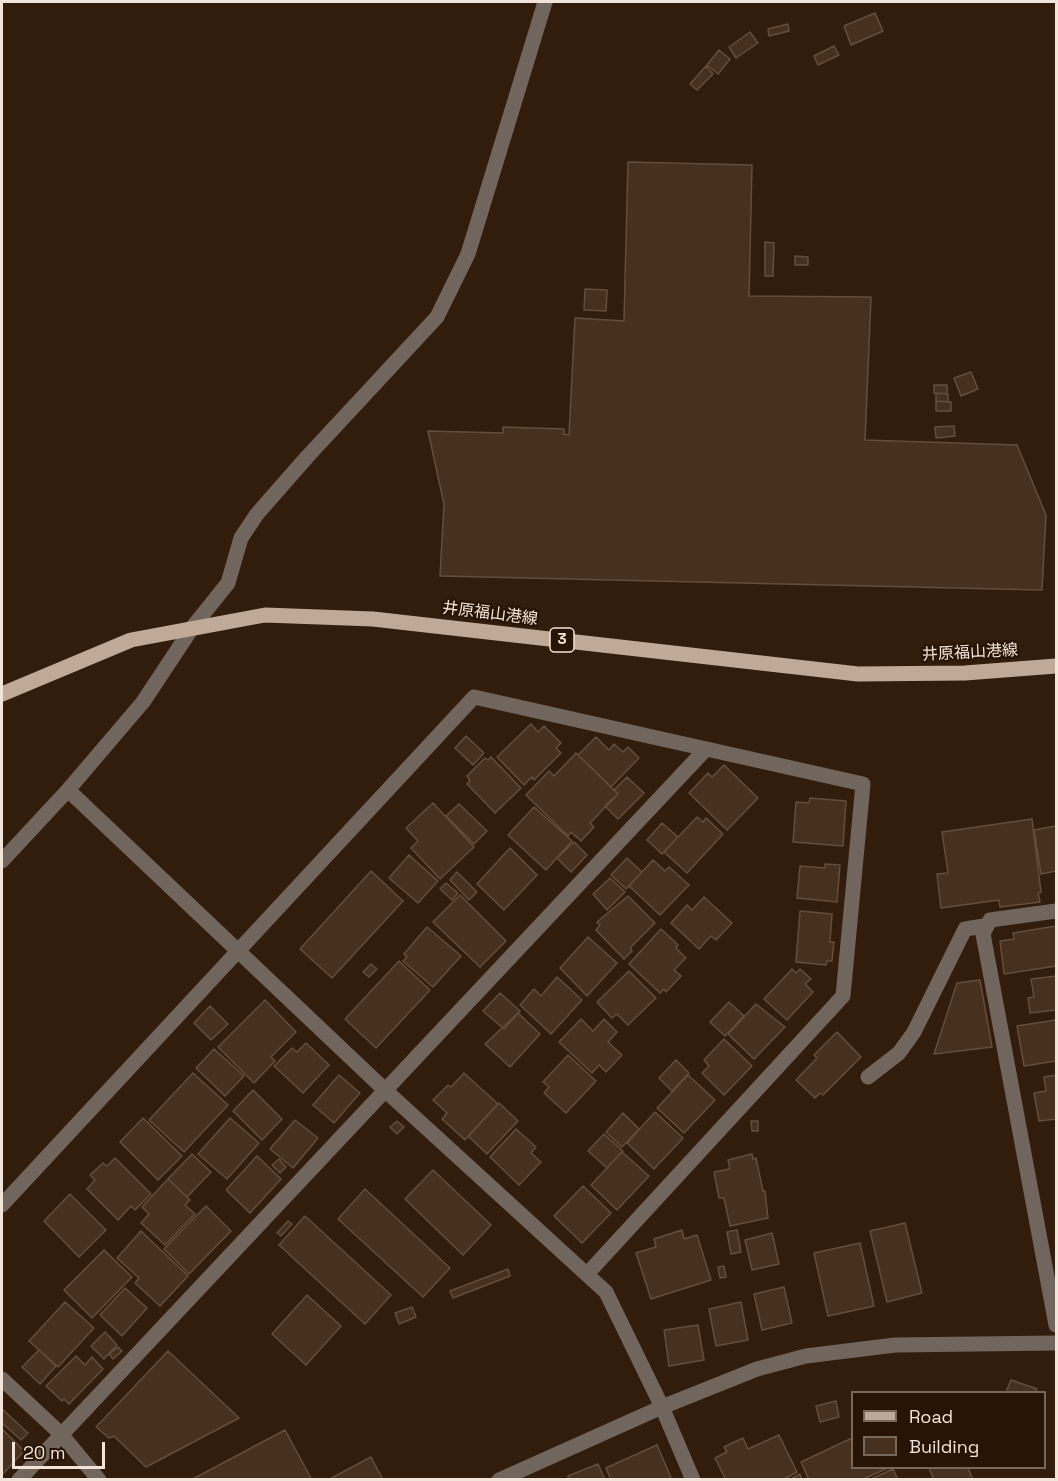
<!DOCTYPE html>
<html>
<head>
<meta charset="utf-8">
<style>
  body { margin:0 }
  #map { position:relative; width:1058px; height:1481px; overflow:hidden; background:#321d0c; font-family:"Space Grotesk",sans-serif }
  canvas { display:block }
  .frame { position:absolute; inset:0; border:3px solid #f3e4da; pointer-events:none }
  .legend { position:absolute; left:851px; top:1391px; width:195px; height:78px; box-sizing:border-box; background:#281404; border:2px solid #79675a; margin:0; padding:8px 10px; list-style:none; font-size:18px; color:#f3e4da }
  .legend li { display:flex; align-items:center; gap:12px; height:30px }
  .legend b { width:30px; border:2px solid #79675a }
  .scale { position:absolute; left:12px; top:1442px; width:93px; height:27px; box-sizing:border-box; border:3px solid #f3e4da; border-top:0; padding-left:8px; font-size:18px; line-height:21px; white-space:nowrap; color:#f3e4da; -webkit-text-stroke:4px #281404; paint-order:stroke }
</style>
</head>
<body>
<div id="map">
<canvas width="1058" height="1481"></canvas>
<div class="frame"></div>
<ul class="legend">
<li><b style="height:8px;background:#c1a997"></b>Road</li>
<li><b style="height:16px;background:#47301e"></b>Building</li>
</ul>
<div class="scale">20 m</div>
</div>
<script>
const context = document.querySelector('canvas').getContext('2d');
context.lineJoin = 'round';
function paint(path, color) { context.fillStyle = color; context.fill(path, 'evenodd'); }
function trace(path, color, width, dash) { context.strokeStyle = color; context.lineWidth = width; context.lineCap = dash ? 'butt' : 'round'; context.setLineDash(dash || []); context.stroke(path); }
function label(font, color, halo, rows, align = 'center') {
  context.font = font + ' "Space Grotesk","Noto Sans JP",sans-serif'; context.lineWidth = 4.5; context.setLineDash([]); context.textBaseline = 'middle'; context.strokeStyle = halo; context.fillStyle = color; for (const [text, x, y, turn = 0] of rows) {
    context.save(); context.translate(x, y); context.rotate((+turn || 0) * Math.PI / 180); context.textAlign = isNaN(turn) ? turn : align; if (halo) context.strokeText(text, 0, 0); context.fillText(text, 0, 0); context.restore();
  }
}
const building = new Path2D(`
  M875,13L883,31L851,45L844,26Z
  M788,24L789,31L769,36L768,29Z
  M750,32L758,43L736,58L729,47Z
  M834,46L839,55L818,65L814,56Z
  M719,50L730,59L718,74L707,65Z
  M706,66L713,74L697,90L690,84Z
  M628,162L752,165L749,296L871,297L865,440L1017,445L1046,515L1042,590L440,576L444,504L428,431L503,433V427L564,429V434L569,435L575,318L624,321Z
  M765,242L774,243L773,276H765Z
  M795,256L808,257V265H795Z
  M585,289L607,290L606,311L584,310Z
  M971,372L978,389L961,396L954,378Z
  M934,385H947V394L934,393Z
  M936,393L948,394V402L936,401Z
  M936,401L951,402V411H936Z
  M954,426L955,436L936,438L935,427Z
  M531,724L538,732L544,726L561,743L556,748L561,753L534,780L532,777L524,785L497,757Z
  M466,736L484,753L473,765L455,748Z
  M596,737L609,750L614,744L623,752L628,747L639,758L611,787L578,755Z
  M576,753L618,794L590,823L594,827L581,841L571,832L568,836L526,795L549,771L554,776Z
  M491,757L521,788L495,813L467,784L470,781L467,776L485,758L488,760Z
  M724,765L758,798L727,830L689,793L708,773L712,777Z
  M627,777L644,793L618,819L605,806L618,794L614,790Z
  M810,798L846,801L843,846L793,842L796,802L809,803Z
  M433,803L474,847L440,879L411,848L418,841L406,828Z
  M459,804L487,831L474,844L446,816Z
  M534,807L572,841L546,870L508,835Z
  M697,817L703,822L706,818L723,834L687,873L664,852Z
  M1032,819L1041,892L1038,893L1040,902L1000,907L999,900L941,908L937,874L948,873L942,832Z
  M662,823L678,837L662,854L647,840Z
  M1056,826V871L1041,874L1034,830Z
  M574,842L587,855L571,872L557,858Z
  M510,848L537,875L504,910L477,884Z
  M409,855L438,881L418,903L389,878Z
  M627,858L642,872L626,889L611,875Z
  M653,860L665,871L669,867L689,885L660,915L629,886Z
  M825,864L840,865L837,902L797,898L800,866L825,868Z
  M371,871L403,901L332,978L300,949Z
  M457,872L477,892L469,900L450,880Z
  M610,878L625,892L607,910L593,894Z
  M446,883L458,893L452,900L440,889Z
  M460,895L506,941L480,967L433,922Z
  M628,896L655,923L630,948L632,951L624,959L596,930L600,925L597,922Z
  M704,897L732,923L716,940L711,936L699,949L671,923L687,905L692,910Z
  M800,911L832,914L830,942H834L832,961H827L826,965L796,962Z
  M1056,926V966L1004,974L1000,941L1014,939L1013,933Z
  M427,927L461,956L433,987L403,961L407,957L404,954Z
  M661,929L678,945L676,948L686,958L674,970L681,976L666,992L664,989L660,993L629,964Z
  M588,937L617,963L587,996L560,968Z
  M399,961L430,990L376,1048L345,1019Z
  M371,964L377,969L369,977L363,972Z
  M792,969L796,973L800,969L811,979L805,984L813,992L787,1020L764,999Z
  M629,971L656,998L628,1025L617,1014L612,1018L597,1002Z
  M1056,976V1010L1030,1013L1028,998L1034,997L1031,979Z
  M557,977L582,1000L551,1034L520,1005L534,989L541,996Z
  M980,980L992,1047L934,1054L957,983Z
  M500,993L520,1011L504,1029L483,1011Z
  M265,1000L296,1032L271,1057L275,1061L254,1083L218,1047Z
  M729,1002L744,1016L725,1036L710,1022Z
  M756,1004L785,1027L754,1059L728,1034Z
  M210,1006L228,1024L211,1040L194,1023Z
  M518,1013L540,1034L510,1067L485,1044Z
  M581,1019L593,1031L604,1019L617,1032L608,1042L622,1055L606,1072L599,1065L592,1073L559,1042Z
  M1056,1020V1061L1024,1066L1017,1026Z
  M837,1032L861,1057L823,1095L820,1093L815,1098L796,1080L817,1058L814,1055Z
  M724,1039L752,1066L724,1095L702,1073L709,1066L704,1060Z
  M306,1043L329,1065L303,1093L274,1066L292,1048L297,1052Z
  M214,1049L244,1076L225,1096L196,1068Z
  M568,1055L596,1081L566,1113L544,1093L549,1087L543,1082Z
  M676,1060L689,1073L672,1091L659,1078Z
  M193,1073L228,1105L184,1152L149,1120Z
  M464,1073L498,1104L465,1140L442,1119L447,1113L433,1100L448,1085L451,1087Z
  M339,1075L360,1093L334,1123L313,1105Z
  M688,1075L715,1100L684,1133L657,1108Z
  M1056,1075V1119L1039,1121L1034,1093L1046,1091L1044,1077Z
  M253,1090L282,1119L262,1140L233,1111Z
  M499,1103L518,1121L487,1154L468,1136Z
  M655,1112L683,1138L654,1169L627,1143Z
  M623,1113L639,1129L622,1147L606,1132Z
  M143,1118L182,1156L158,1180L120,1142Z
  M230,1118L259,1143L227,1179L198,1154Z
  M295,1120L318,1138L293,1168L270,1149Z
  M397,1121L404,1127L397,1134L390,1127Z
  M751,1121H758V1131H752Z
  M516,1129L536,1147L531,1153L541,1162L519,1185L490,1157Z
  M604,1134L623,1151L607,1168L588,1151Z
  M622,1152L649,1176L617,1210L591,1185Z
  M192,1154L211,1172L187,1197L168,1179Z
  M752,1154L753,1159L756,1158L763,1191H765L768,1218L730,1226L724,1198H719L714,1172L730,1169L728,1160Z
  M257,1156L281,1179L250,1213L226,1190Z
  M115,1158L151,1194L135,1210L131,1206L118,1220L87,1189L95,1180L90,1175L103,1163L107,1166Z
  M279,1159L286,1167L280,1173L272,1165Z
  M433,1170L491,1225L463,1255L405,1199Z
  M168,1179L190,1200L185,1205L195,1214L165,1245L141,1223L149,1214L142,1207Z
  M583,1186L611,1213L582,1243L554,1216Z
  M365,1189L450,1268L423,1297L338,1219Z
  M70,1194L106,1230L79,1257L44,1221Z
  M206,1206L231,1231L189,1274L164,1249Z
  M305,1216L391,1295L365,1324L279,1245Z
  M288,1221L292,1224L281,1236L277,1233Z
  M905,1223L922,1293L887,1302L870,1231Z
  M682,1230L684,1239L697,1235L711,1280L651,1299L636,1253L656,1247L654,1239Z
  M737,1230L741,1252L731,1254L727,1232Z
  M141,1231L188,1276L160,1306L135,1283L139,1278L117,1258Z
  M772,1233L779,1264L752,1270L745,1240Z
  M860,1243L874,1306L828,1316L814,1253Z
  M104,1250L132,1277L92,1318L64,1290Z
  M724,1266L726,1277L720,1278L718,1267Z
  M508,1269L510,1276L453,1298L450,1291Z
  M784,1287L792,1323L762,1330L754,1294Z
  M125,1288L147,1308L122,1336L100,1315Z
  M307,1295L341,1326L306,1365L272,1334Z
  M65,1302L94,1328L58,1367L29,1341Z
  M741,1302L748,1340L716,1346L709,1309Z
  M412,1307L416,1317L399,1324L395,1313Z
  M698,1325L704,1360L669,1366L664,1330Z
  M105,1332L117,1345L104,1359L91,1346Z
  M118,1347L122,1351L113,1359L109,1354Z
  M39,1350L56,1366L40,1384L22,1367Z
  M168,1351L239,1418L146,1467L114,1436L109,1438L96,1427Z
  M76,1356L85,1365L92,1357L103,1369L69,1404L64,1399L62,1401L46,1386Z
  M1011,1380L1037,1389L1035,1392H1006Z
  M836,1401L839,1417L820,1422L816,1406Z
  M2,1409L28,1433L21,1440L2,1423Z
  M2,1429L24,1451L2,1475Z
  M285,1430L312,1480H191Z
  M779,1435L797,1472L782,1480H726L715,1458L727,1452L724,1447L743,1438L748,1449Z
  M852,1438V1468H888L861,1480H809L801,1462Z
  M657,1445L672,1480H611L606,1468Z
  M371,1457L383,1480H328Z
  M598,1464L605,1480H569L568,1476Z
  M929,1468H968L973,1480H934Z
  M893,1469L898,1480L871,1479Z
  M800,1474L802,1480H789Z`);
paint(building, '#47301e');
trace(building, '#654d3b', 1.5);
trace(new Path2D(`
  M68,790L386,1091L606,1292L662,1407L693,1480
  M2,861L68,790L143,702L192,628L228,583L241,538L257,514L307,457L437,317L468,254L545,2
  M1056,911L990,920L983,934L1056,1325
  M868,1077L899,1053L914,1032L965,929L984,926
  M2,1205L474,697L863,784L843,996L588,1273
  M2,1379L61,1434L99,1480
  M19,1480L705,750
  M499,1480L662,1407L757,1369L806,1356L895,1345L1056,1343`), '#71665d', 15);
trace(new Path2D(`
  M2,694L131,640L265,615L373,619L858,674L965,673L1056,666`), '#c1a997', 15);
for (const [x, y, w] of [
  [562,640,24]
]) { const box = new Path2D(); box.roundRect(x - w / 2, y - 12, w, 24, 4.5); context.fillStyle = '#281404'; context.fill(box); trace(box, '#f3e4da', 1.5); }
label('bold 15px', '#f3e4da', null, [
  ["3",562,640]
]);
label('16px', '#f3e4da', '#281404', [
  ["井原福山港線",490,614,7],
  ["井原福山港線",970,653,-3]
]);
</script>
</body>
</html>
